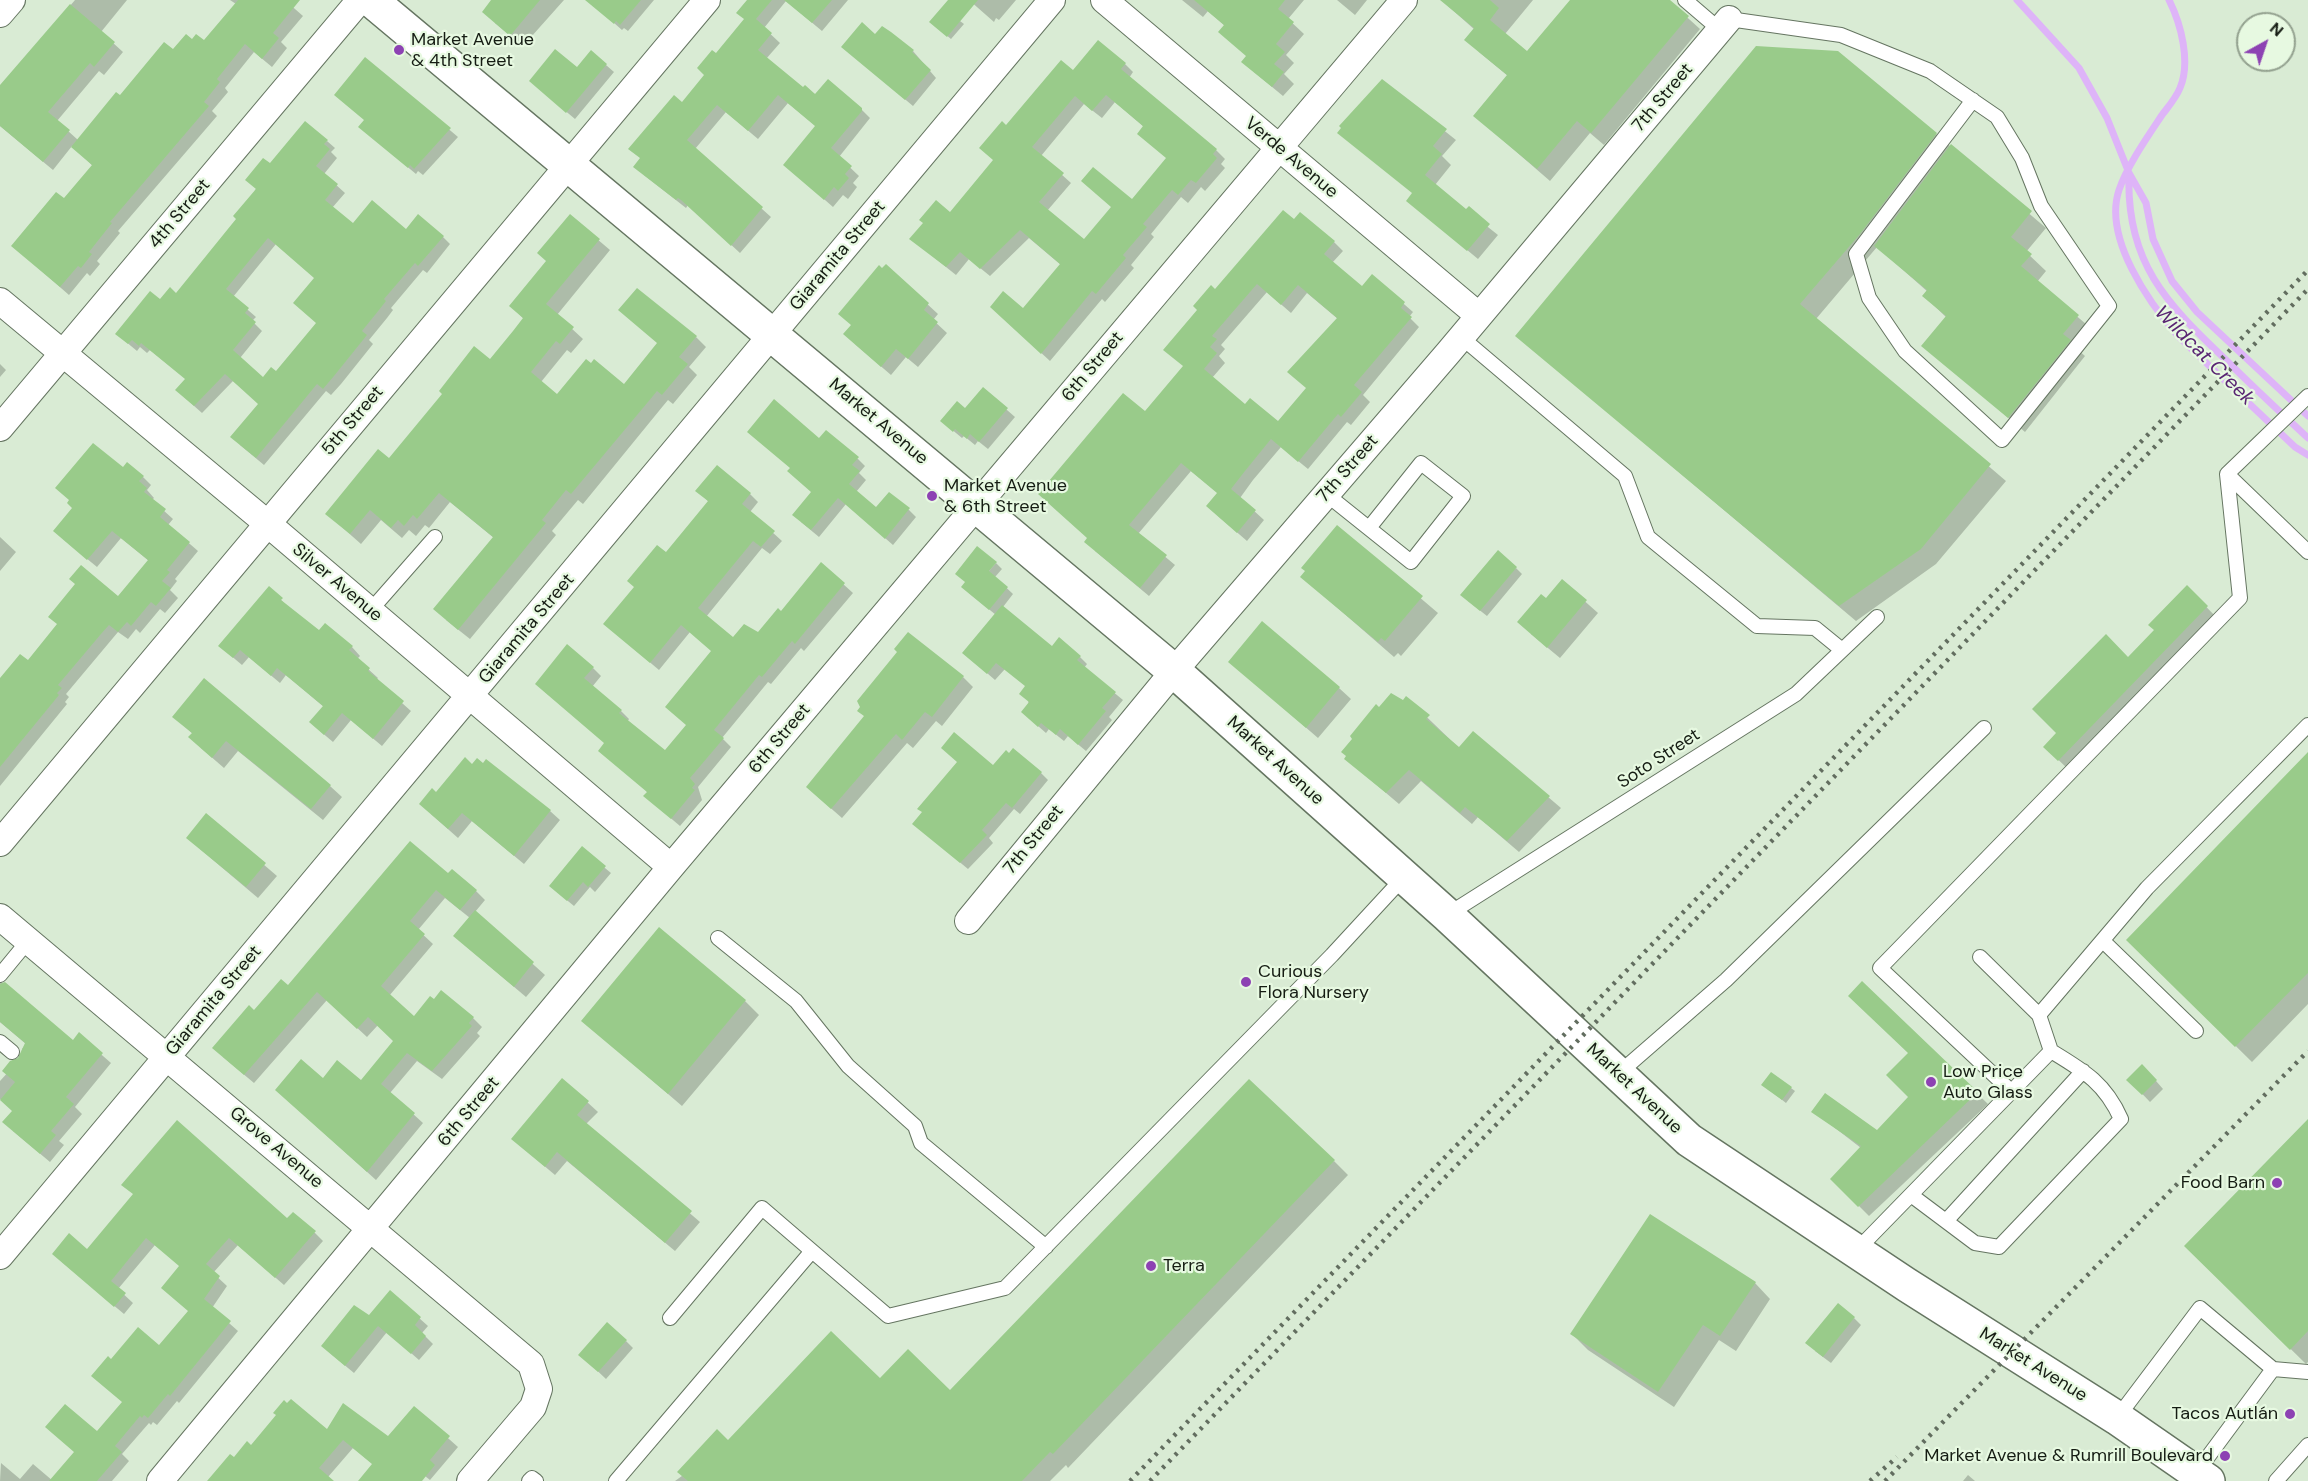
<!DOCTYPE html>
<html>
<head>
<meta charset="utf-8">
<style>
  body { margin:0 }
  #map { position:relative; width:2308px; height:1481px; overflow:hidden; background:#d9ebd4; font-family:"DM Sans",sans-serif }
  canvas { display:block }
  .north { position:absolute; left:2236px; top:12px; width:60px; height:60px; box-sizing:border-box; background:#e7f9e1; border:2px solid #93a18f; border-radius:50%; rotate:40deg; font-size:16px; font-weight:700; line-height:24px; text-align:center; color:#151c13 }
  .north::after { content:''; display:block; margin:auto; width:21px; height:27px; background:#8d42b3; clip-path:polygon(50% 0,100% 100%,50% 72%,0 100%) }
</style>
</head>
<body>
<div id="map">
<canvas width="2308" height="1481"></canvas>
<div class="north">N</div>
</div>
<script>
const context = document.querySelector('canvas').getContext('2d');
context.lineJoin = 'round';
function paint(path, color) { context.fillStyle = color; context.fill(path, 'evenodd'); }
function trace(path, color, width, dash) { context.strokeStyle = color; context.lineWidth = width; context.lineCap = dash ? 'butt' : 'round'; context.setLineDash(dash || []); context.stroke(path); }
function label(font, color, halo, rows, align = 'center') {
  context.font = font + ' "DM Sans",sans-serif'; context.lineWidth = 4.5; context.setLineDash([]); context.textBaseline = 'middle'; context.strokeStyle = halo; context.fillStyle = color; for (const [text, x, y, turn = 0] of rows) {
    context.save(); context.translate(x, y); context.rotate((+turn || 0) * Math.PI / 180); context.textAlign = isNaN(turn) ? turn : align; if (halo) context.strokeText(text, 0, 0); context.fillText(text, 0, 0); context.restore();
  }
}
paint(new Path2D(`
  M75,0H127L101,32L123,52L104,75L99,71L57,121L78,140L120,96L174,52L193,41L204,42L236,4L230,0H289L287,2L303,16L281,42L287,48L272,67L254,52L225,88L228,92L212,111L217,116L118,231L120,233L97,261L100,264L90,276L87,273L69,295L13,246L64,200L93,166L72,146L53,170L0,126V88Z
  M493,0H564L523,46L495,23Z
  M588,0H654L628,31L624,28L622,30Z
  M748,0H848L822,31L786,1L764,28L780,43L766,59L803,90L861,109L870,118L839,157L859,176L853,183L857,187L848,199L843,195L833,207L785,165L817,127L788,103L758,139L726,112L695,149L771,217L740,253L688,205L686,208L644,175L682,104L706,76L716,55L745,20Z
  M969,0H1016L999,20L996,18L994,22Z
  M1182,0H1304L1288,19L1304,34L1286,55L1294,63L1284,74L1294,84L1283,96L1254,72L1248,57L1225,26L1208,11L1203,17Z
  M1337,0H1367L1355,15Z
  M1453,0H1533L1505,34L1527,53L1572,0H1668L1700,29L1604,145L1590,133L1550,181L1475,116L1508,76L1479,52L1475,30L1448,6Z
  M960,21L964,24L951,39L934,25Z
  M883,27L913,51L936,78L913,106L850,53L876,36Z
  M366,59L458,137L423,175L418,171L416,174L368,134Z
  M1125,64L1133,72L1129,78L1216,150L1225,159L1221,164L1225,168L1205,191L1201,187L1188,203L1181,197L1151,234L1154,237L1131,265L1134,268L1105,302L1102,299L1050,361L1001,316L1023,310L1061,265L1029,238L990,276L969,259L956,275L911,239L950,214L995,161L1007,127L1073,72ZM1115,102L1144,127L1168,159L1132,201L1084,241L1047,211L1071,183L1041,156L1084,104L1102,118Z
  M606,65L614,72L575,119L538,88L577,69Z
  M1382,81L1456,140L1442,156L1451,165L1435,185L1498,235L1478,259L1408,201L1413,194Z
  M1936,134L2046,228L2026,252L2046,271L2037,282L2094,331L2078,350L2085,356L2025,432L1923,345L1947,318L1924,296L1928,292L1877,247L1816,319L2006,481L1936,564L1856,621L1517,336Z
  M327,141L335,148L331,152L337,158L324,174L345,193L332,208L353,225L443,237L450,244L427,273L423,270L391,308L393,310L387,318L369,340L373,344L341,384L331,395L326,391L264,465L240,445L260,404L233,381L202,413L184,397L186,379L150,350L147,353L140,347L137,351L125,341L160,301L176,295L238,219L270,165ZM276,244L316,278L317,323L276,373L263,379L240,358L262,331L252,321L256,317L233,297Z
  M570,216L610,250L557,315L583,339L571,353L567,350L541,382L557,396L624,386L696,337L706,347L689,367L697,375L673,404L668,400L663,406L583,504L578,500L552,531L556,535L470,639L446,620L494,538L450,502L429,528L425,525L416,536L409,530L402,538L381,520L361,544L327,514L389,461L490,361L524,319L511,306L547,262Z
  M1294,221L1334,242L1343,251L1332,263L1362,288L1372,276L1413,312L1409,317L1419,327L1363,395L1370,402L1351,425L1347,422L1308,469L1281,447L1253,480L1240,498L1264,520L1247,541L1217,515L1218,493L1191,471L1138,534L1175,565L1149,596L1095,551L1146,413L1184,367L1215,291ZM1267,292L1291,313L1307,293L1338,319L1308,389L1279,424L1245,406L1212,378L1225,363L1219,356L1225,349L1221,345Z
  M886,266L938,314L933,320L947,333L918,367L906,357L891,375L855,344L852,326Z
  M0,364L6,370L0,377Z
  M983,389L1015,417L988,449L978,441L975,445L964,436L962,438L950,428Z
  M819,440L858,459L865,466L859,473L866,480L856,492L876,509L909,510L916,517L893,545L846,504L819,537L801,522L812,493Z
  M123,469L143,477L151,485L147,490L154,498L152,500L173,519L168,525L198,551L175,579L177,581L170,590L178,598L165,613L160,609L140,633L136,629L128,639L118,632L66,694L69,697L65,702L67,704L0,786V680L118,598L149,561L121,538L97,567L63,539Z
  M750,494L758,502L750,512L782,541L770,554L762,548L706,617L733,639L758,634L781,613L821,564L853,593L804,651L801,648L771,684L768,682L722,738L731,747L698,787L702,800L680,826L654,804L648,793L606,743L545,692L593,668L601,676L592,687L621,711L629,719L627,722L665,752L687,725L713,651L690,632L659,670L614,632L666,554L709,502L706,499Z
  M1337,527L1438,613L1401,656L1398,653L1394,657L1302,577Z
  M0,537L16,552L0,571Z
  M996,563L1002,569L995,577L1013,594L1003,607L1052,648L1080,657L1087,664L1084,668L1123,700L1109,717L1112,720L1086,751L1068,736L1064,741L1049,729L1046,733L1030,719L1027,687L1005,669L995,680L972,660L996,615L969,593Z
  M1516,568L1522,574L1487,616L1468,601Z
  M1562,581L1598,613L1560,658L1531,634L1546,600Z
  M2187,587L2218,619L2070,771L2045,747L2156,630Z
  M269,588L290,609L320,632L325,625L352,647L360,656L357,659L378,678L376,680L411,711L382,746L351,720L333,742L320,731L324,707L286,675L280,683L249,657L242,665L229,654Z
  M1230,662L1339,688L1351,699L1318,738Z
  M963,677L973,687L942,726L936,721L913,748L907,743L842,818L818,797Z
  M1407,698L1460,749L1473,733L1561,808L1519,852L1478,817L1472,824L1421,781L1399,804L1346,759L1379,709L1404,702Z
  M174,717L330,786L342,797L323,820L238,751L224,768L201,748L193,734Z
  M2308,754V1004L2252,1062L2128,940Z
  M958,763L1041,773L1048,780L1020,814L1014,809L989,838L993,843L968,869L922,831Z
  M473,766L550,811L560,820L524,864L472,821L458,838L431,814L436,794Z
  M206,815L277,876L258,898L200,849Z
  M582,849L611,873L595,892L590,887L574,906L557,892Z
  M449,876L476,891L485,900L475,912L545,975L526,997L467,947L470,918L445,898L418,930L433,944L389,996L414,1018H473L482,1027L477,1033L480,1036L442,1079L417,1061L390,1093L423,1123L376,1180L286,1099L323,1080L361,1082L395,1041L378,1025L367,1037L327,1000L254,1083L223,1057L254,1012Z
  M0,981L73,1042L79,1035L111,1063L75,1107L82,1114L59,1141L64,1145L50,1162L13,1131V1111L0,1099V1081L21,1058L22,1049L26,1044L0,1022Z
  M1863,983L1988,1104L1869,1216L1832,1179L1861,1148L1813,1111L1877,1132L1910,1097V1054Z
  M745,1001L759,1015L682,1106L583,1021Z
  M2150,1074L2163,1089L2150,1102L2129,1080Z
  M563,1080L598,1112L586,1124L700,1222L675,1251L567,1161L555,1175L523,1148Z
  M1767,1088H1791L1795,1091L1786,1103Z
  M2308,1121V1362L2306,1364L2186,1246Z
  M1334,1161L1348,1175L1068,1468L1066,1465L1050,1481H675L729,1442L880,1380L950,1392Z
  M134,1195L287,1220L315,1233L323,1241L284,1285L238,1245L213,1273L227,1286L212,1308L238,1331L179,1403L177,1401L157,1425L153,1422L151,1425L149,1423L122,1454L129,1461L112,1481H63L97,1433L123,1403L111,1361L160,1347L189,1311L181,1266L155,1245L118,1289L133,1303L124,1314L62,1262L87,1251Z
  M1755,1283L1770,1299L1736,1351L1719,1340L1674,1407L1588,1350L1572,1334Z
  M391,1293L428,1326L422,1333L433,1344L419,1360L387,1332L354,1373L330,1353L369,1317Z
  M1854,1318L1861,1325L1831,1363L1815,1351Z
  M626,1341L633,1348L606,1379L588,1362Z
  M414,1408L458,1447L430,1480L425,1476L421,1481H360L374,1465L353,1448L328,1477L332,1481H211L234,1459L251,1447L327,1431L389,1438Z
  M1,1463L20,1479L33,1464L53,1481H0Z
  M1968,1475L1975,1481H1963Z`), '#0003');
trace(new Path2D(`
  M2017,0L2079,68L2107,118L2129,173L2146,203L2153,239L2172,281L2197,312L2308,416
  M2169,0C2181,24 2191,62 2180,88C2176,98 2168,107 2162,115C2148,136 2127,166 2119,190C2103,238 2149,303 2179,337L2295,447L2308,455
  M2129,175C2126,262 2166,303 2225,359C2252,386 2280,412 2308,438`), '#deb4f8', 7);
paint(new Path2D(`
  M238,0H300L273,33L279,38L262,59L245,44L217,79L220,82L204,102L209,106L110,222L112,223L89,252L92,254L81,268L78,266L60,287L11,246L56,192L64,198L92,165L71,147L116,92L120,95L125,89L164,42L173,49L186,34L192,39L196,34L204,40Z
  M491,0H540L510,36L482,12Z
  M585,0H641L620,25L616,21L614,24Z
  M747,0H772L756,19L772,33L758,50L803,87L805,85L815,94L828,79L862,108V111L831,148L852,166L845,174L849,178L838,191L834,187L824,200L783,165L815,126L778,95L748,131L717,105L687,140L763,207L731,246L681,200L678,198L676,200L633,167L640,158L628,149L674,95L682,102L704,75L697,68L712,50L716,53L744,19L736,13Z
  M784,0H832L812,23Z
  M948,0H978L947,37L929,22Z
  M1194,0H1285L1278,9L1294,22L1276,44L1285,52L1274,64L1284,72L1272,87L1241,62L1246,56L1218,32L1224,25Z
  M1440,0H1490L1499,8L1490,20L1527,51L1570,0H1670L1689,16L1591,133L1577,121L1537,169L1473,116L1507,75L1464,40L1474,28Z
  M70,4L115,42L94,67L90,63L48,112L70,130L43,162L0,126V85Z
  M862,22L875,34L882,26L891,32L914,50L912,52L931,70L905,100L841,47Z
  M1098,40L1126,63L1121,69L1217,149L1213,154L1217,158L1196,183L1191,180L1178,195L1172,190L1143,224L1147,227L1123,255L1126,258L1096,294L1092,291L1041,354L990,307L1003,291L1023,308L1060,264L1020,230L980,269L960,252L946,267L909,239L923,223L919,220L936,200L950,212L993,160L979,148L1002,121L1006,125L1061,60L1073,70ZM1106,95L1143,126L1137,134L1166,158L1132,199L1093,167L1081,181L1111,207L1084,239L1039,202L1064,173L1032,147L1075,96L1092,111Z
  M1756,46L1838,51L1937,133L1860,234L1800,304L1991,464L1921,549L1839,606L1515,336Z
  M555,49L577,67L591,50L607,64L566,113L529,81Z
  M365,57L451,128L414,169L410,165L408,168L358,127L364,120L334,95Z
  M1382,79L1447,129L1433,146L1442,154L1425,175L1466,209L1469,206L1490,224L1467,251L1406,201L1412,193L1337,133L1341,128L1339,126Z
  M305,121L328,140L324,144L330,149L316,166L338,184L325,200L353,223L372,200L406,229L418,214L444,236L418,266L415,263L384,299L386,301L379,310L362,331L367,335L334,376L323,389L317,384L256,458L230,437L258,404L225,374L194,406L175,390L185,379L141,343L139,346L132,340L128,344L115,334L150,291L160,299L170,287L176,293L236,219L233,216L256,189L245,180L263,158L270,163ZM268,238L314,278L293,303L316,323L276,371L271,367L263,377L233,350L256,322L245,313L249,308L226,289Z
  M1951,144L2032,211L2011,237L2032,254L2021,266L2079,315L2063,334L2071,340L2008,418L1921,346L1946,316L1922,296L1927,290L1874,246Z
  M1283,210L1294,219L1300,212L1335,241L1324,254L1362,286L1372,274L1405,302L1401,308L1412,317L1354,385L1362,392L1341,417L1338,414L1298,462L1271,439L1245,471L1231,489L1256,510L1237,533L1206,506L1217,493L1181,463L1129,525L1167,555L1140,588L1084,542L1087,538L1038,494L1123,393L1145,411L1183,366L1163,350L1197,310L1193,306L1211,285L1215,289ZM1257,284L1281,305L1298,285L1337,318L1287,372L1306,388L1278,421L1250,398L1245,404L1204,369L1217,353L1210,347L1217,339L1212,336Z
  M570,214L600,239L546,304L574,327L560,344L556,341L531,372L557,394L586,359L591,363L594,359L624,384L657,343L618,310L637,288L697,336L679,357L688,364L662,395L657,391L653,396L571,494L566,490L542,520L546,523L458,630L433,609L493,537L439,493L417,519L413,515L404,526L398,520L391,528L370,510L350,534L325,514L378,449L389,458L442,394L439,391L474,346L490,359L513,331L523,318L509,306L546,261L537,253Z
  M886,264L929,303L924,310L938,322L908,359L896,349L881,367L843,334L851,325L838,314L879,265L882,268Z
  M983,387L1008,408L979,442L970,434L967,439L955,429L953,432L940,421L957,401L965,408Z
  M774,399L819,438L826,430L859,457L852,465L860,471L849,484L876,507L889,492L910,508L885,539L838,498L811,530L792,515L811,492L787,471L790,468L747,432Z
  M93,443L123,467L127,462L144,476L139,481L147,488L144,492L166,509L160,517L190,542L167,570L170,572L162,581L171,588L156,606L151,602L131,626L127,622L118,632L109,625L101,634L58,685L62,688L57,693L59,695L0,767V678L20,654L28,660L57,624L48,617L75,584L69,579L81,565L118,596L148,560L112,531L87,560L53,531L72,508L67,503L69,500L55,488Z
  M717,465L751,493L742,504L775,531L761,547L753,541L698,608L733,637L744,624L758,632L778,608L781,611L821,562L845,583L795,644L792,641L762,677L759,675L714,730L724,738L690,778L695,784L692,788L695,790L671,819L643,796L647,792L598,751L604,743L535,684L567,644L594,667L584,678L622,710L619,713L665,750L686,725L665,707L711,651L681,625L650,663L603,624L634,587L627,581L657,545L666,552L708,501L695,491Z
  M1337,525L1423,596L1385,641L1381,638L1378,642L1300,577L1305,571L1301,568Z
  M977,546L997,562L989,571L1008,587L989,610L961,587L965,582L955,574Z
  M1498,550L1517,567L1480,611L1460,595Z
  M1562,579L1587,600L1547,648L1517,622L1541,594L1546,598Z
  M2187,585L2208,606L2058,761L2043,747L2056,733L2032,709L2106,634L2128,657L2154,630L2148,625Z
  M269,586L283,598L281,600L319,630L325,623L353,646L349,650L370,668L368,671L404,701L373,739L342,713L324,735L309,722L323,706L277,668L271,676L240,650L233,658L218,646Z
  M1002,605L1052,646L1059,637L1081,656L1077,660L1116,692L1102,708L1106,711L1078,745L1060,729L1056,735L1041,723L1038,727L1021,712L1029,702L1019,694L1025,686L996,663L987,674L962,653Z
  M1262,621L1340,687L1306,728L1228,662Z
  M908,632L964,676L932,717L925,712L902,740L896,734L831,809L806,787L864,716L857,711L860,707L857,701L897,652L894,649Z
  M204,678L331,785L311,809L226,741L212,758L188,737L192,733L172,717Z
  M1391,693L1403,700L1406,696L1430,715L1426,719L1459,747L1473,731L1550,796L1507,841L1465,807L1460,813L1409,770L1386,793L1344,759L1346,756L1341,752L1352,739L1350,736L1376,704L1379,707Z
  M954,732L993,765L1006,750L1009,753L1013,748L1042,772L1012,808L1006,803L982,830L987,835L960,863L912,824L922,812L917,809L957,762L941,748Z
  M2308,752V973L2235,1047L2126,940Z
  M465,757L472,764L477,758L483,763L486,759L551,810L514,856L462,813L448,829L419,804L432,788L436,792Z
  M206,813L266,863L246,887L186,838Z
  M410,841L448,873L452,869L477,890L460,910L436,890L410,921L425,934L381,986L414,1016L430,996L434,999L441,990L474,1017L469,1023L472,1026L432,1071L407,1053L381,1084L415,1113L367,1172L275,1090L301,1059L323,1078L337,1060L361,1080L393,1041L368,1017L357,1029L317,992L244,1075L212,1048L249,1005L254,1010L281,979L288,985Z
  M582,846L606,866L588,887L583,882L567,901L549,886Z
  M475,910L534,962L514,987L453,936Z
  M659,927L746,1000L668,1094L581,1021Z
  M1862,981L1978,1092L1858,1207L1830,1179L1861,1146L1811,1112L1825,1093L1877,1130L1908,1097L1886,1075L1908,1053L1848,996Z
  M5,982L73,1040L79,1032L103,1053L66,1097L74,1104L51,1131L56,1135L40,1154L2,1122L12,1111L0,1100L15,1082L2,1071L10,1061L18,1058L25,1043L0,1022V984Z
  M2142,1064L2157,1080L2142,1095L2126,1080Z
  M1771,1072L1792,1087L1782,1100L1761,1085Z
  M562,1078L589,1101L577,1115L692,1211L665,1243L557,1152L545,1167L511,1139Z
  M1249,1079L1335,1160L1053,1454L1050,1452L1022,1481H688L677,1472L717,1429L728,1440L831,1331L880,1378L908,1349L950,1390Z
  M2308,1119V1331L2290,1350L2184,1246Z
  M177,1120L287,1218L293,1212L316,1231L275,1278L229,1238L206,1264L220,1276L204,1299L231,1321L170,1396L168,1394L148,1418L144,1415L142,1418L140,1416L115,1446L122,1452L97,1481H49L74,1452L45,1427L65,1404L97,1431L122,1402L91,1376L108,1356L111,1359L138,1327L159,1345L188,1311L161,1288L179,1266L146,1238L111,1281L126,1293L114,1307L52,1254L69,1233L87,1249L133,1194L121,1185Z
  M1650,1214L1756,1282L1720,1336L1703,1325L1658,1392L1570,1334Z
  M390,1290L421,1317L415,1325L426,1336L411,1354L378,1326L345,1366L321,1346L354,1305L369,1315Z
  M1838,1303L1855,1317L1823,1357L1805,1343Z
  M607,1322L627,1340L598,1372L578,1355Z
  M291,1399L327,1429L343,1403L388,1436L414,1406L450,1436L430,1460L435,1465L422,1481H358L372,1464L343,1440L319,1468L334,1481H207L230,1454L234,1457L247,1441L251,1445L276,1415L273,1413L284,1400L287,1403Z`), '#99cb8a');
const lane = new Path2D(`
  M1685,0L1720,30
  M1729,19L1841,35L1930,71L1997,117L2022,158L2041,206L2109,306L2002,440L1905,351L1869,298L1856,254L1973,100
  M1461,337L1625,476L1648,537L1757,626L1815,628L1842,650
  M2227,474L2308,552
  M1326,494L1411,562L1463,496L1421,463L1369,528
  M370,611L435,537
  M1447,915L1796,694L1877,617
  M718,938L796,1001L848,1066L915,1126L921,1143L1046,1247
  M2103,941L2196,1031
  M1980,957L2039,1015
  M0,975L28,941
  M0,1042L12,1052
  M1618,1074L1726,980L1984,728
  M2012,1092L1880,968L2240,598L2227,474L2308,396
  M1911,1195L1975,1243L1999,1247L2121,1119C2105,1083 2084,1071 2051,1051
  M1946,1221L2083,1071
  M1856,1251L2051,1051L2039,1015L2147,888L2308,725
  M670,1318L762,1208L812,1251
  M2117,1418L2200,1308L2273,1369L2308,1372
  M2196,1473L2273,1369
  M529,1481L532,1478L536,1481
  M616,1481L812,1251L888,1316L1005,1288L1332,955L1404,877
  M2276,1481L2308,1445`);
const street = new Path2D(`
  M1104,0L1478,315
  M0,14L12,0
  M0,301L268,524L671,867
  M0,428L360,0
  M0,843L707,0
  M0,917L531,1364L539,1389L533,1407L470,1481
  M968,921L1174,671L1448,353L1729,19
  M0,1256L1052,0
  M160,1481L671,867L1404,0`);
const secondary = new Path2D(`
  M371,0L1174,671L1447,915L1689,1140L1907,1285L2117,1418L2208,1481`);
trace(lane, '#657561', 16);
trace(street, '#657561', 28);
trace(secondary, '#657561', 36);
trace(lane, '#fff', 14);
trace(street, '#fff', 26);
trace(secondary, '#fff', 33);
trace(new Path2D(`
  M1130,1481L2308,270
  M1150,1481L2308,289
  M1870,1481L1897,1457
  M1885,1481L2308,1051`), '#626d5f', 4.5, [3, 6]);
for (const [x, y, r, color] of [
  [399,50,6,"#8d42b3"],
  [932,496,6,"#8d42b3"],
  [1246,982,6,"#8d42b3"],
  [1931,1082,6,"#8d42b3"],
  [2277,1183,6,"#8d42b3"],
  [1151,1266,6,"#8d42b3"],
  [2290,1414,6,"#8d42b3"],
  [2225,1456,6,"#8d42b3"]
]) { const dot = new Path2D(); dot.arc(x, y, r, 0, 2 * Math.PI); context.fillStyle = color; context.fill(dot); trace(dot, '#e7f9e1', 2); }
label('18px', '#151c13', '#e7f9e1', [
  ["Market Avenue",411,40],
  ["& 4th Street",411,61],
  ["Market Avenue",944,486],
  ["& 6th Street",944,507],
  ["Curious",1258,972],
  ["Flora Nursery",1258,993],
  ["Low Price",1943,1072],
  ["Auto Glass",1943,1093],
  ["Food Barn",2265,1183,"right"],
  ["Terra",1163,1266],
  ["Tacos Autlán",2278,1414,"right"],
  ["Market Avenue & Rumrill Boulevard",2213,1456,"right"]
], 'left');
label('18px', '#151c13', '#e7f9e1', [
  ["7th Street",1663,98,-50],
  ["Verde Avenue",1291,158,40],
  ["4th Street",180,214,-50],
  ["Giaramita Street",838,256,-50],
  ["6th Street",1093,367,-50],
  ["5th Street",353,421,-50],
  ["Market Avenue",878,422,40],
  ["7th Street",1348,469,-49],
  ["Silver Avenue",337,583,40],
  ["Giaramita Street",527,629,-50],
  ["6th Street",780,739,-50],
  ["Soto Street",1659,759,-33],
  ["Market Avenue",1275,761,42],
  ["7th Street",1034,840,-51],
  ["Giaramita Street",214,1001,-50],
  ["Market Avenue",1634,1089,43],
  ["6th Street",469,1112,-50],
  ["Grove Avenue",276,1148,40],
  ["Market Avenue",2033,1365,32]
]);
label('italic 20px', '#592573', '#e7f9e1', [
  ["Wildcat Creek",2204,356,45]
]);
</script>
</body>
</html>
